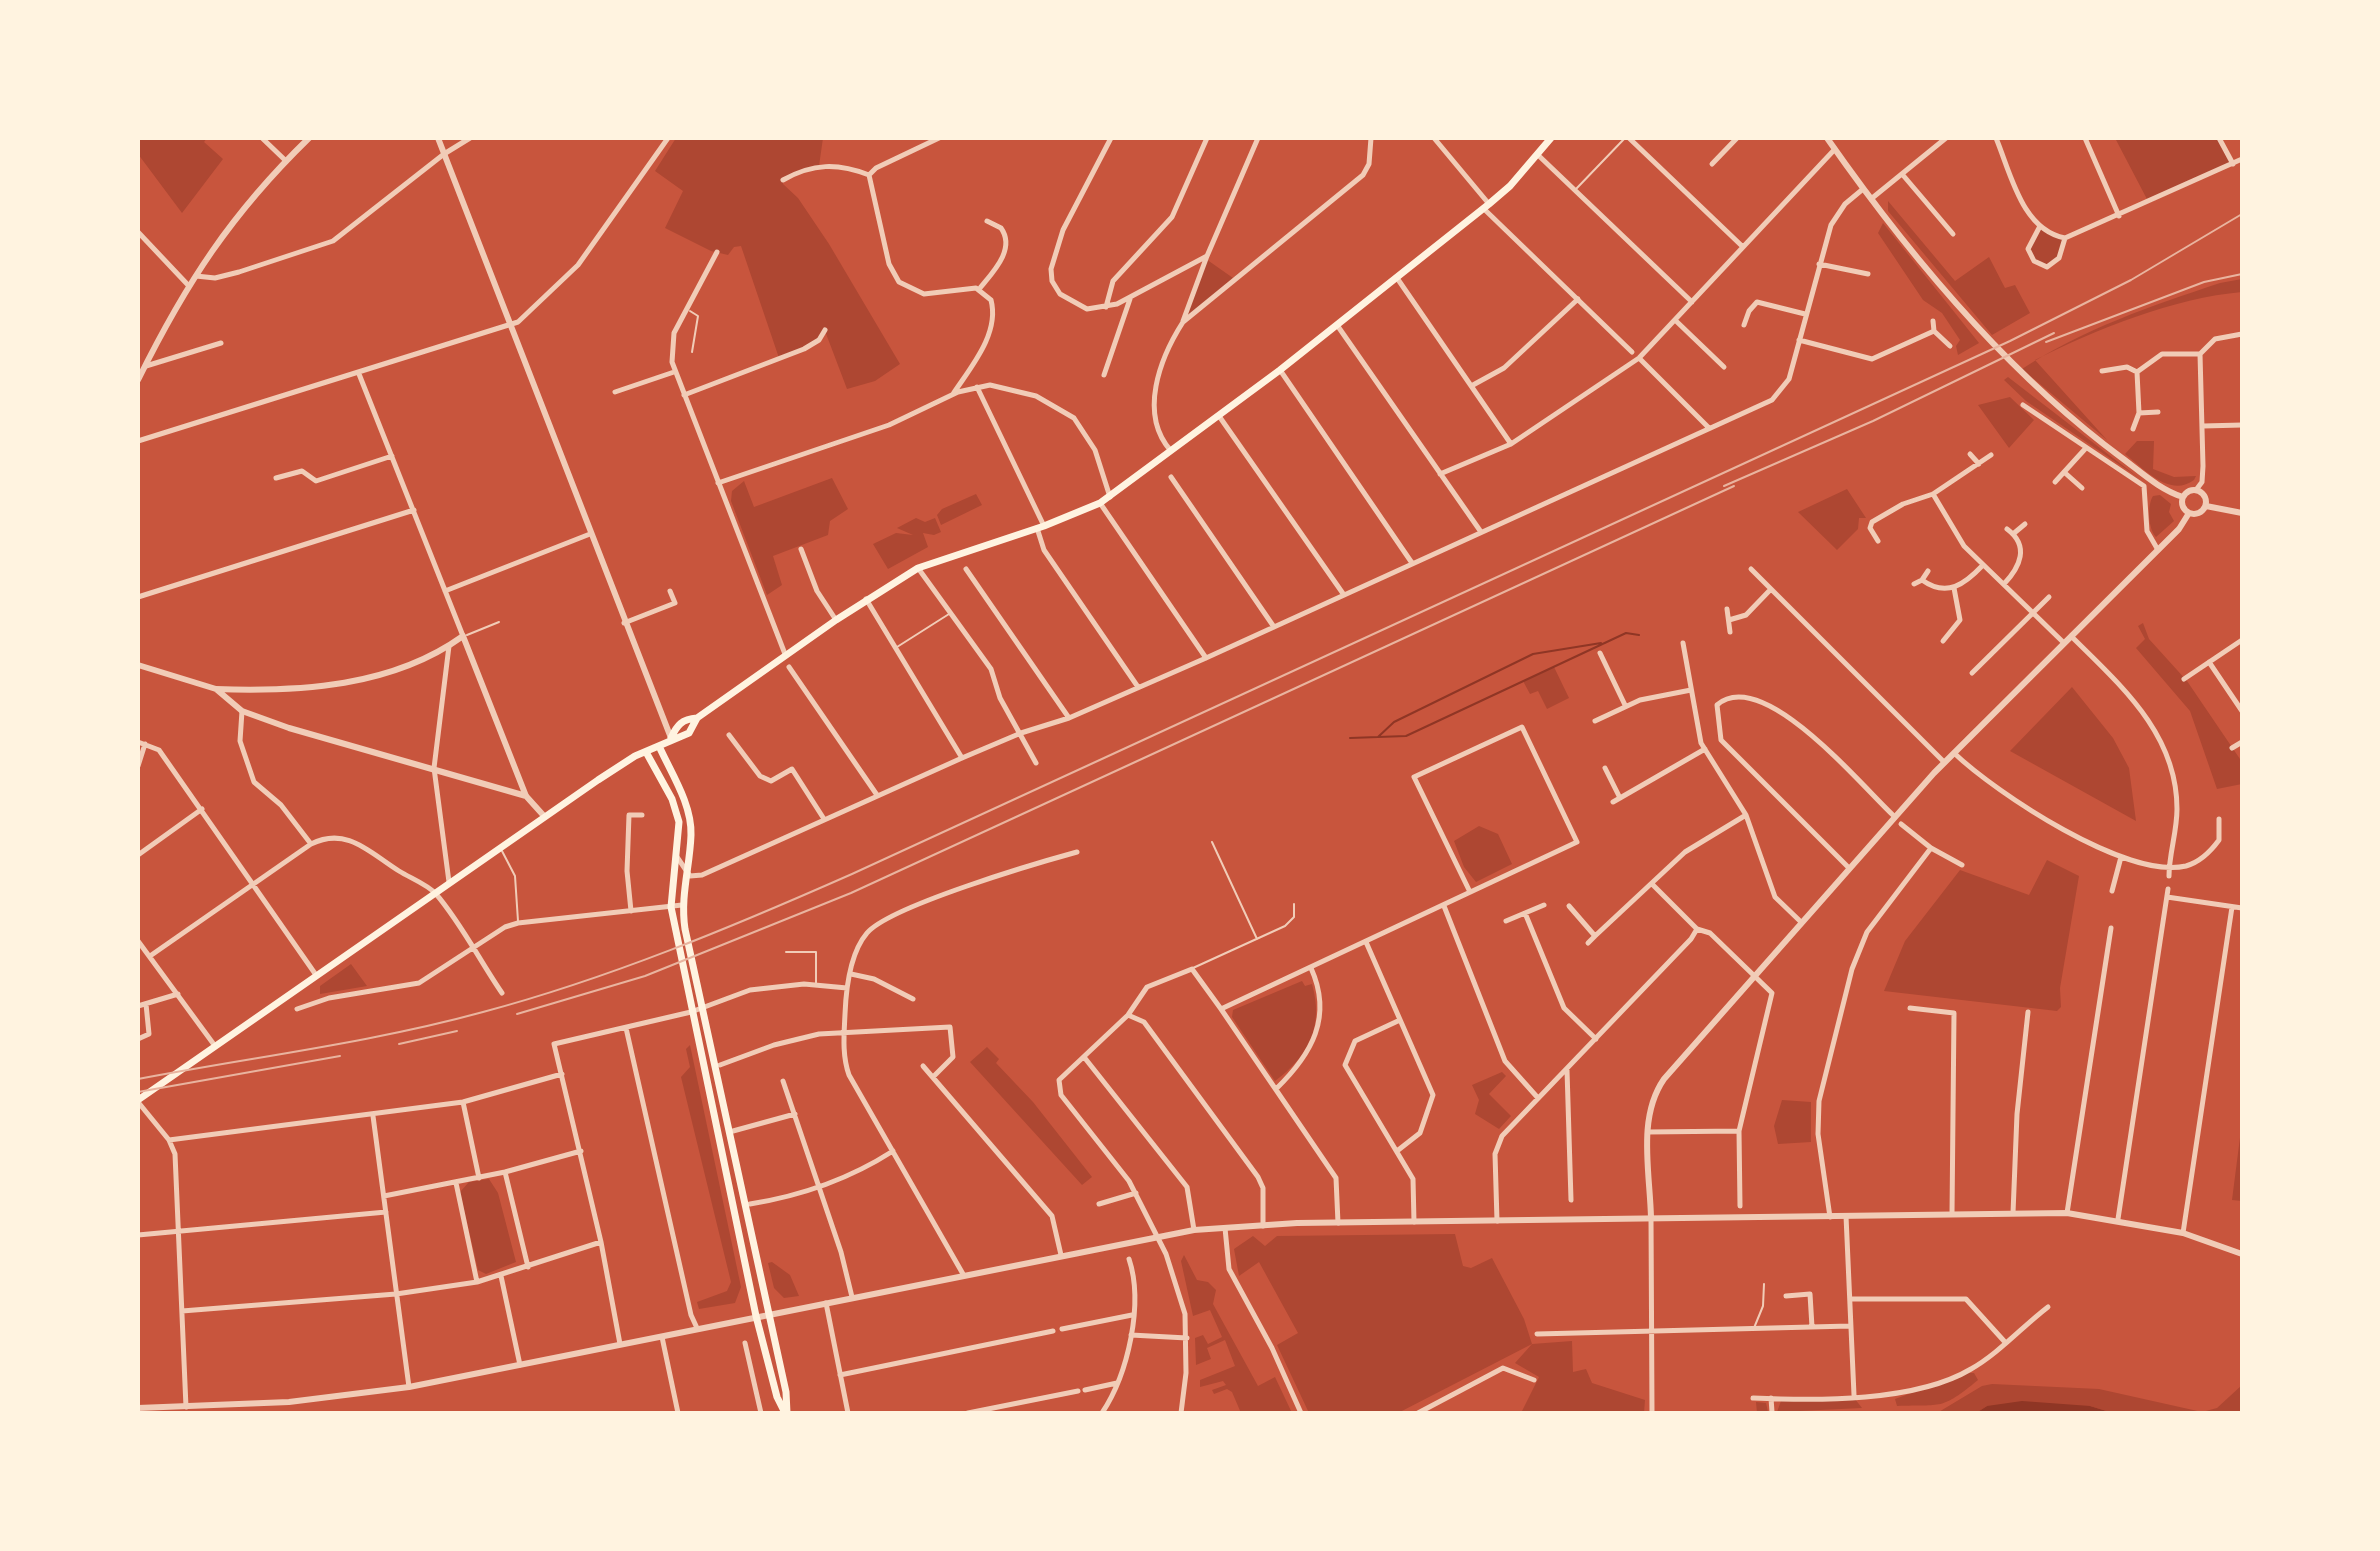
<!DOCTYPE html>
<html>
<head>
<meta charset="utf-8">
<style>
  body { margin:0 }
  #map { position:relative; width:2380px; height:1551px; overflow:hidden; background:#c8553d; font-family:"Roboto Condensed",sans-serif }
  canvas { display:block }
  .frame { position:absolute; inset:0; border:140px solid #fff3e0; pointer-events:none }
</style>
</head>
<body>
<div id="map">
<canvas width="2380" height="1551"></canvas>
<div class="frame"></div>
</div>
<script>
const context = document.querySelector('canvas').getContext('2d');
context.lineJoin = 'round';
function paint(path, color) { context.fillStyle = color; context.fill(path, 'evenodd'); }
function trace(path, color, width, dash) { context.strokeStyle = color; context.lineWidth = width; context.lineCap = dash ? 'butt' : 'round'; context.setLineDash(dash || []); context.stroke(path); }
paint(new Path2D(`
  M138,138H207L204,142L223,159L182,213L138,154Z
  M676,138H823L819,166L783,180V184L798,198L829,244L900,364L875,381L847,389L825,331L819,340L779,358L741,246L734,247L728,255L711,251L665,228L683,191L655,171Z
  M2115,138H2219L2233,164L2149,203Z
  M1888,201L1955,281L1989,257L2005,288L2015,285L2030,313L1992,335L1888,211Z
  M1883,223L1979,343L1958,355L1956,346L1960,340L1942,313L1923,300L1878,233Z
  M2039,228L2065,238L2059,258L2047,267L2030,256L2031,240Z
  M1206,259L1233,278L1183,322Z
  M2242,279V292C2174,298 2096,329 2035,360L2107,440L2022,369C2083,329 2151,306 2220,283Z
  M2008,377L2139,478L2026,401L2004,380Z
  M2010,397L2034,420L2009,448L1978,405Z
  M2137,441H2154L2153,469L2174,477L2196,476L2194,480C2170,498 2144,469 2125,454Z
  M832,478L848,509L830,521L828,535L773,556L782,585L767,595L731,501L732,491L744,481L754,507Z
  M1847,489L1866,518H1859L1858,529L1837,550L1798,512Z
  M976,494L982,505L941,525L937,515L942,509Z
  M2160,495L2171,504L2169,512L2174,521L2156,537C2148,529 2147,505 2153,496Z
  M916,518L925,522L935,518L941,532L934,535L923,533L928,547L888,569L873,544L896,533L913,535L897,528Z
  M2143,623L2149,639L2187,681L2242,762V784L2217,789L2190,711L2136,648L2145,639L2138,626Z
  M1554,667L1569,698L1547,709L1538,691L1530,694L1523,681Z
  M2072,687L2113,738L2129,768L2136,821L2010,751Z
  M1479,826L1498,834L1512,864L1476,882L1464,867L1454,841Z
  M2047,860L2079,876L2060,988L2061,1007L2057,1011L1884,991L1905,941L1960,870L2029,895Z
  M351,964L367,986L320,994V986Z
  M1302,981L1305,986L1312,984C1324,1026 1309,1056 1275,1081L1232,1017L1233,1010Z
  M690,1045L741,1287L735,1303L699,1309L697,1302L727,1291L731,1282L681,1077L690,1067L686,1049Z
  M987,1047L999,1059L996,1063L1033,1102L1092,1177L1082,1185L970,1062Z
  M1502,1072L1506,1076L1489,1094L1511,1116L1499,1129L1475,1114L1479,1100L1472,1085Z
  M1782,1100L1811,1102V1142L1778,1144L1774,1126Z
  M2242,1122V1201L2232,1200Z
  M489,1179L498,1193L516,1262L486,1274L478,1270L460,1192L469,1182Z
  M1455,1234L1463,1266L1471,1268L1492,1258L1524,1319L1532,1344L1572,1341L1573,1372L1586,1369L1592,1383L1645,1400L1644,1413H1521L1539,1377L1515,1363L1532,1344L1398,1413H1309L1277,1345L1298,1333L1259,1262L1239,1276L1234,1249L1253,1236L1265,1246L1277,1236Z
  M1184,1255L1197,1280L1208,1282L1216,1290L1213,1304L1258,1386L1275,1377L1292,1413H1241L1232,1392L1227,1389L1214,1394L1212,1390L1226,1385L1223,1381L1200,1387V1380L1235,1366L1225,1340L1207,1348L1211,1359L1196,1365L1195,1338L1203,1335L1208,1344L1222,1337L1210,1310L1193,1316L1181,1261Z
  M772,1262L790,1275L799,1296L784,1298L774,1288L768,1263Z
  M1966,1373H1974L1978,1380C1940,1411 1943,1404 1897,1406L1895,1399Z
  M1992,1384L2099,1389L2202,1412L2217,1408L2242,1385V1412L2241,1413H2113L2090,1406H1987L1976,1413H1937L1982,1386Z
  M1855,1399L1862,1408L1757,1413L1756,1402L1766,1403L1768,1412H1777L1781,1401Z`), '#ae4732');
paint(new Path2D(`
  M2022,1401L2090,1406L2113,1413H1976L1987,1406Z`), '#8f3625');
trace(new Path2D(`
  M1378,737L1394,722L1533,654L1601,643
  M1350,738L1406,736L1626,633L1639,635`), '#8f3625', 2);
trace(new Path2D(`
  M1576,189L1625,138
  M690,311L698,316L692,352
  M467,635L499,622
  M897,647L949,614
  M1212,842L1257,939
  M502,851L515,876L518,921
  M786,952H816V984
  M1193,968L1285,926L1294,917V904
  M1754,1328L1763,1306L1764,1284`), '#f1ccb7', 2);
trace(new Path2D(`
  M262,138L286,161
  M1111,138L1063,230L1051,269L1052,281L1060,294L1087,309L1117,304L1207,256L1258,138
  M1434,138L1489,204
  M1629,138L1743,247
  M1996,138C2011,174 2022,230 2065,238L2059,258L2047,267L2034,261L2028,249L2039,228
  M2085,138L2119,216
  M2219,138L2233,164
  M1538,155L1692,302
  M1712,164L1737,138
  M1902,174L1953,234
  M869,175L889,264L899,282L924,294L976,288L991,300C1000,334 970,368 953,394
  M869,175L876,168L939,138
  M783,180C813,163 838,163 869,175
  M1871,199L1946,138
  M1484,209L1632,352
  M138,232L188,285
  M2065,238L2242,159
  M717,252L674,333L672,362L785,654
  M1819,264L1868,274
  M196,276L215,278L239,272L333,241L444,154L470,138
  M1397,278L1511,444
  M980,288C993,272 1016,249 1001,228L987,221
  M1106,307L1113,281L1172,217L1207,138
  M1675,320L1724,367
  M1183,321L1207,256
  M1933,321L1934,331
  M1337,325L1481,532
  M1744,325L1749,311L1757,302L1805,314
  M1799,340L1872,359L1934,331L1950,346
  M2200,354L2215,339L2242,334
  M1639,358L1709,428
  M146,366L221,343
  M1280,370L1412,563
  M2102,371L2127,367L2137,372
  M359,374L463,636
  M1104,375L1130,299
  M1473,385L1504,368L1578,299
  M977,387L1044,526
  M615,392L674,372
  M684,395L804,349L819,340L825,330
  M2023,405L2144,486L2147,531L2158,550
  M2139,413L2158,412
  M1219,416L1344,595
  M2203,426L2242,425
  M2133,429L2139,413L2137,372L2162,354H2200
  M138,441L518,322L578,265L668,138
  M1171,451C1138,414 1160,358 1183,322L1363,175L1369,164L1371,138
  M1970,454L1979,464
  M2064,472L2082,488
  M1440,474L1511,444L1639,358L1835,149
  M1171,477L1274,627
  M276,478L302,471L316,481L392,456
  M2055,482L2085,449
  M718,483L889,425L958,392L990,385L1036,396L1074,418L1095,450L1110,497
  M2196,490L2202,482L2203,466L2200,354
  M1933,494L1964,546L2064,643
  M1100,503L1206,658
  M1037,528L1044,550L1138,687
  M2013,534L2025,524
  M1878,541L1870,528L1872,522L1903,504L1933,494L1991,455
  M801,549L817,591L836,620
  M918,568L991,669L1000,698L1036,763
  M966,569L1069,718
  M1751,569L1944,762
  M1922,580L1928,571
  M1914,584L1922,580C1947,598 1965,584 1983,565
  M2004,584C2020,567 2030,546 2007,529
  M445,591L590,534
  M138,597L414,510
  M866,599L962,758
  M1727,609L1730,632
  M1729,620L1746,615L1771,589
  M624,623L675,603L670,591
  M2071,636C2120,685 2177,733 2177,809C2177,832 2169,854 2169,876
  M1943,641L1960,620L1954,588
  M1683,643L1701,743L1746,815L1775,897L1801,922
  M1600,653L1625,705
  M2209,662L2242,711
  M789,667L877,795
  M1972,673L2049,597
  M2184,679L2242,640
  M242,711L240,741L254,782L281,805L311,844
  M1595,721L1640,700L1691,690
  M729,735L760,776L771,781L792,769L824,819
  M138,742L159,750L316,975
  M2232,748L2242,742
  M1954,753C1996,793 2127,880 2186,866C2200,862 2211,851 2219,840V819
  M138,766L145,744
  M1605,768L1620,798L1705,749
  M1613,802L1620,798
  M1931,848L1962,865
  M138,855L202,809
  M677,857L690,876L702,875L962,758L1021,733L1069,718L1206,658L1772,400L1789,379L1831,225L1845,204L1863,189
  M1849,868L1721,740L1717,705C1763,665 1863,788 1895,817
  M449,882L434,768L449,646
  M1653,885L1697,929L1710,933L1772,993L1739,1131L1740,1206
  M2112,891L2121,857
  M2167,897L2242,908
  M1444,906L1505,1061L1538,1098
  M1569,906L1595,936L1685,852L1746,815
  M631,911L627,871L629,815H642
  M1525,913L1564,1008L1596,1039
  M1506,921L1544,905
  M138,941L215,1046
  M1366,942L1433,1095L1420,1133L1397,1151
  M1588,943L1595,936
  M150,956L311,844C347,826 370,853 399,871C410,878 427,884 436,894C461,923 480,961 502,993
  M851,974L874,979L913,999
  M138,1006L178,994
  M1910,1008L1954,1013L1952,1214
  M297,1009L329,998L419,983L505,927L518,923L682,905
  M1221,1009L1336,1178L1338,1223
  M1128,1015L1144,1022L1258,1177L1263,1188V1226
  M1400,1020L1355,1041L1345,1065L1413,1179L1414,1222
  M626,1028L691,1315L697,1328
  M138,1039L149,1034L146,1004
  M1084,1057L1187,1187L1194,1230
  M720,1065L774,1045L819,1034L950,1027L953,1057L933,1077
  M923,1066L1052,1216L1061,1255
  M1567,1070L1571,1200
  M783,1081L841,1252L852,1297
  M1276,1089C1312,1054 1333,1017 1311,968
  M138,1102L169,1140L175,1154L186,1407
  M463,1102L479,1178
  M373,1116L409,1387
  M733,1131L795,1114
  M1648,1132L1739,1131
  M169,1140L463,1102L562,1074
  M505,1172L528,1267
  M456,1183L477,1282
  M384,1196L505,1172L581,1151
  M750,1204C800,1196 851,1178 893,1151
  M1099,1204L1136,1193
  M2013,1213L2017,1114L2028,1012
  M2067,1213L2111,928
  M1846,1216L1854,1395
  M1830,1217L1818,1134L1819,1101L1852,969L1867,932L1931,848L1901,824
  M1651,1218L1652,1413
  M2118,1219L2168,889
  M1497,1221L1495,1154L1502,1136L1691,939L1697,929
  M1225,1228L1229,1269L1272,1348L1301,1413
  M2183,1233L2232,907
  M138,1235L386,1212
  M963,1274L849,1075C842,1055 844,1035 845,1014C846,989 850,953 867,933C890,906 1037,863 1077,852
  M501,1276L520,1365
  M1786,1296L1810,1294L1812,1327
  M1850,1299H1966L2004,1341
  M826,1303L848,1413
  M182,1311L396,1294L477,1282L601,1242
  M1062,1329L1132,1315
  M1537,1334L1850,1326
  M1131,1335L1187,1338
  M662,1337L678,1413
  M745,1343L761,1413
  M620,1344L601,1242L554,1044L691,1012L750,990L804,984L847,988
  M840,1375L1053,1331
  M1085,1390L1117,1383
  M1753,1398C1817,1401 1916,1402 1971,1369C1998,1354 2023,1326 2048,1307
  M1771,1398L1772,1412
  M968,1413L1078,1391
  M1102,1413C1128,1374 1144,1304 1129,1259
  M1181,1413L1186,1373L1185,1314L1166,1254L1129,1181L1061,1095L1059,1080L1128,1015L1147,987L1192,969L1221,1009L1577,842L1522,727L1414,777L1470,892
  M1418,1413L1503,1368L1534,1380`), '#f1ccb7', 5);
trace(new Path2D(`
  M438,138L671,738
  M1827,138C1908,254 2008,374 2122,458C2141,472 2160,490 2183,497
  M138,380C186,283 231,214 309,138
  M2182 502a12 12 0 1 1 24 0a12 12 0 1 1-24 0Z
  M2206,506L2242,513
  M138,665L216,689L242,711L289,728L526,796
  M216,689C300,692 392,687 463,636L526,796L544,816
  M1651,1218C1650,1172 1637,1118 1664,1079L1934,773L2179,529L2189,513
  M138,1408L289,1402L409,1387L1194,1230L1297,1223L2067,1213L2183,1233L2242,1254`), '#f1ccb7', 6);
trace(new Path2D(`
  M671,738C677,725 682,719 697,718
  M659,746C671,773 692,804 691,835C690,867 680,896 685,929L786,1392L787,1413
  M646,752L672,799L679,822L671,907L756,1316L777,1397L785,1413
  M138,1100L598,780L635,756L689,733L697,718L836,620L918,568L1044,526L1100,503L1280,370L1489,204L1510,186L1551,138`), '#fff3e0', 7);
trace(new Path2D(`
  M2046,342L2204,282L2242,274
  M1724,486L1873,421L2054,333
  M517,1014L645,976L851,893L1734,486
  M399,1044L457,1031
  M138,1079C253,1057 370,1043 483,1012C610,978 732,927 852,874L2010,341L2131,280L2242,214
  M138,1092L340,1056`), '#e9b49f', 2);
</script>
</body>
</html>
